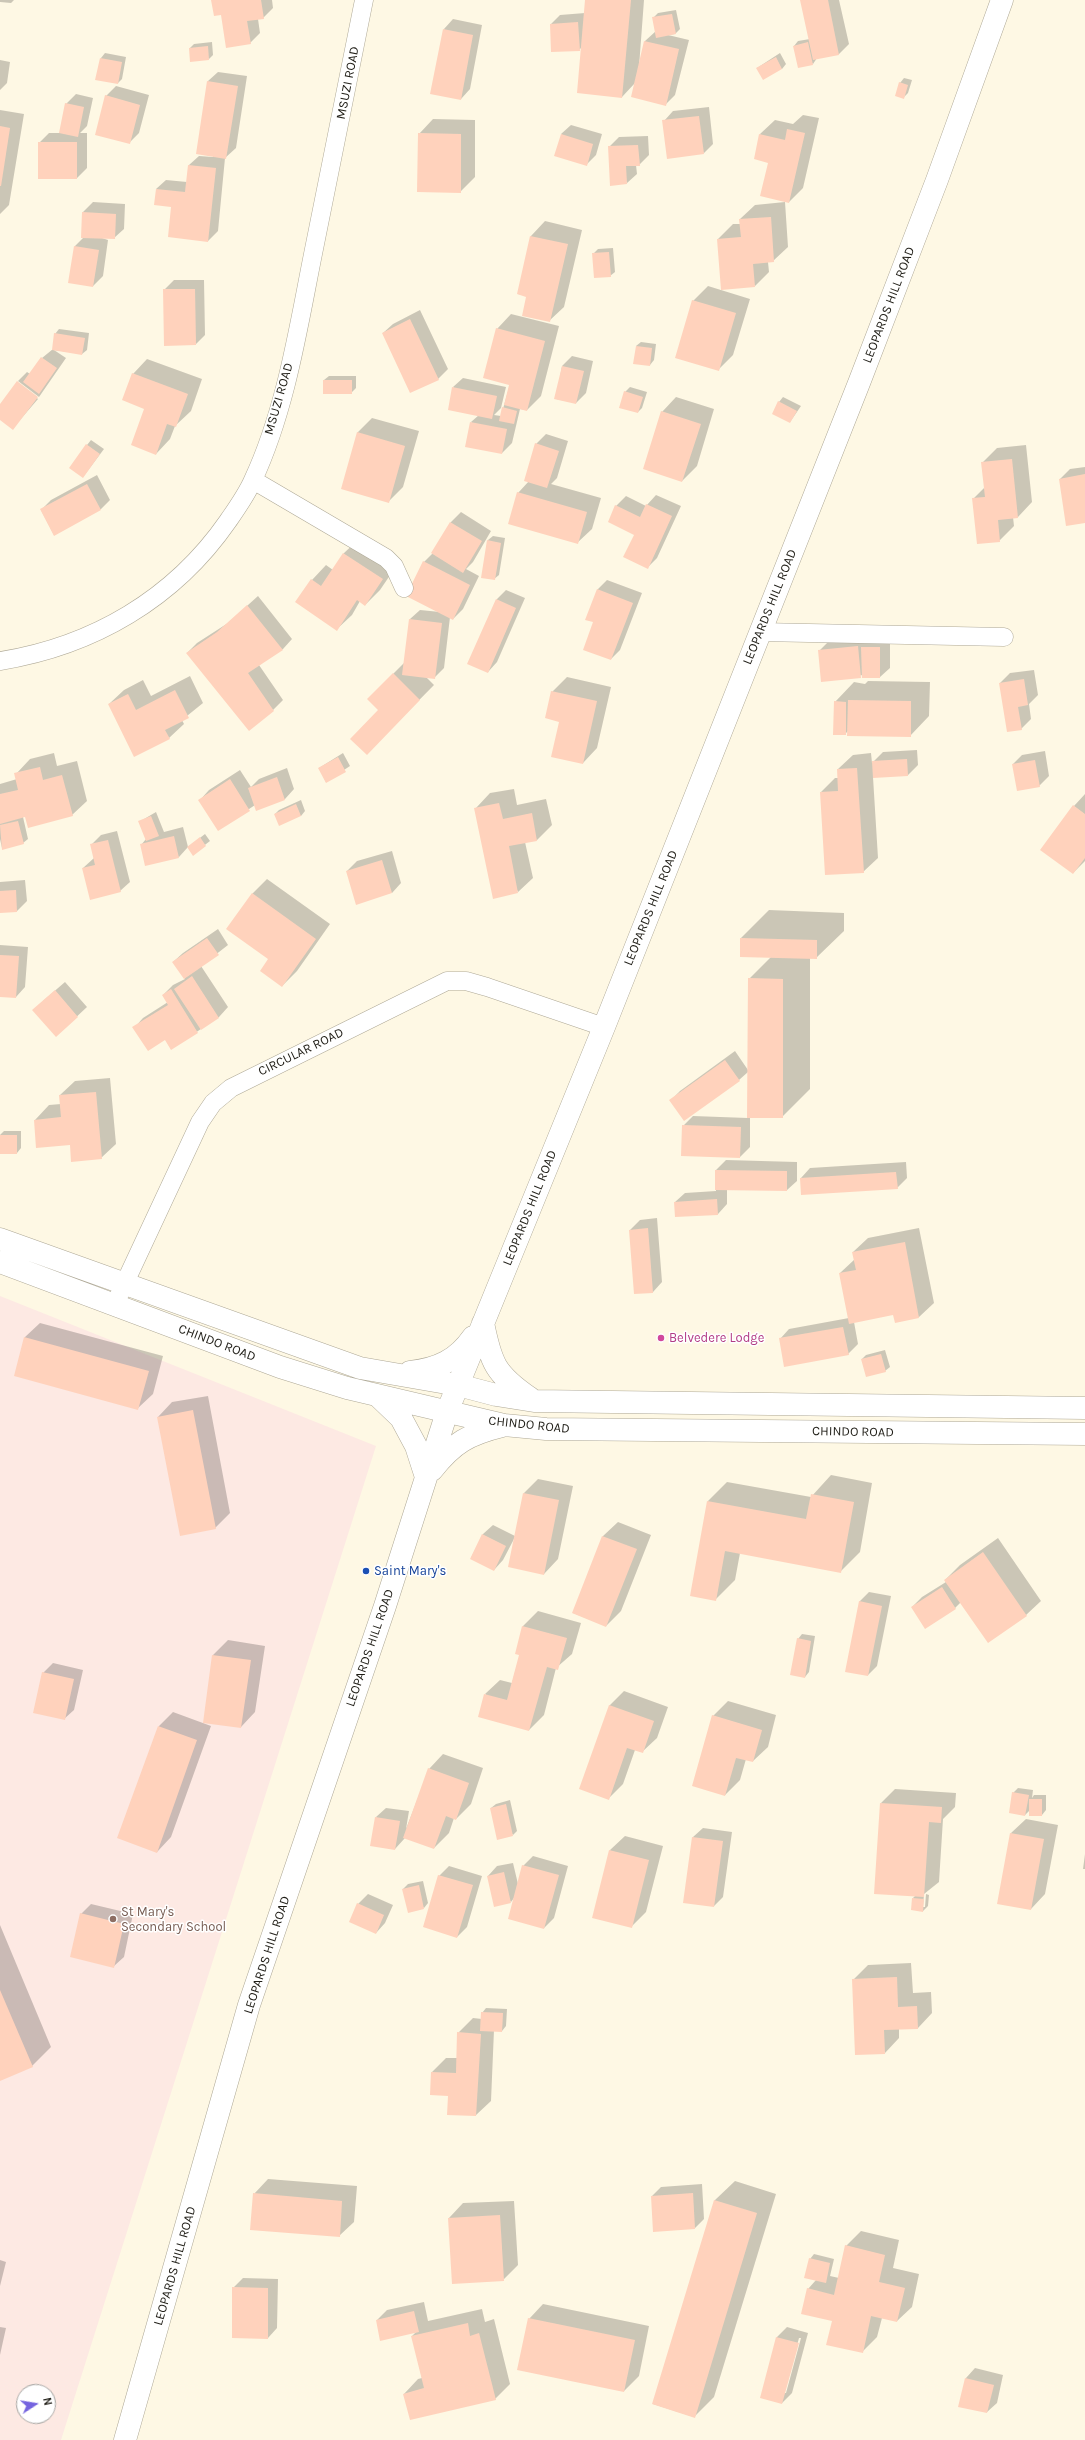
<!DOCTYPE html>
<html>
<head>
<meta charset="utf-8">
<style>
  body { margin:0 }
  #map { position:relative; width:1085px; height:2440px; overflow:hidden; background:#fef8e4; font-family:Karla,sans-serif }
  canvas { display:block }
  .north { position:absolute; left:16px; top:2384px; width:40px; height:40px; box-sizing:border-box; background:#fff; border:1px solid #a5a5a2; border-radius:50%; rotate:78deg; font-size:11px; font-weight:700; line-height:16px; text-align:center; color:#1f1d16 }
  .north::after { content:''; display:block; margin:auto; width:14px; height:18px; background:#7564df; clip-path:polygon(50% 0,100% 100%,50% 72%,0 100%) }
</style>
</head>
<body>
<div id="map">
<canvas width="1085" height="2440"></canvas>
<div class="north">N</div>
</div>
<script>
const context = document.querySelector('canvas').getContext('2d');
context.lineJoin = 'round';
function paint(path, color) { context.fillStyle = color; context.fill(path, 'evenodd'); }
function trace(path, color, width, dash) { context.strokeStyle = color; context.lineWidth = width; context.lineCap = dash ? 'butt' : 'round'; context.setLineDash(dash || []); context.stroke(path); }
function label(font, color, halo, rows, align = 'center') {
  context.font = font + ' Karla,sans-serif'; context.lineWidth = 3; context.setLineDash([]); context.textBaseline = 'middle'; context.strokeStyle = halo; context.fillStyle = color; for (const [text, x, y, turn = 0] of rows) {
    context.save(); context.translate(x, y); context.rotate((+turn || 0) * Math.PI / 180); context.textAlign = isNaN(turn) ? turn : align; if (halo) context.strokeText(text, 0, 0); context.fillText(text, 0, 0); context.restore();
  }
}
paint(new Path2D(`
  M0,1296L376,1446L61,2440H0ZM24,2392H48V2416H24Z`), '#fde9e3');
paint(new Path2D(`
  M0,0H14L11,3L0,2Z
  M212,0H272L273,8L263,18L258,19L260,33L250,43Z
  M586,0H644L639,67L645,41L656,31L653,18L658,13L676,10L680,29L675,34L668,35L689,40L675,95L665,105L635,83L622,97L582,47L579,50L551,24L560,15L585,13Z
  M801,0H839L849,44L839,54L817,58L813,64L794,46L798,41L810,39Z
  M453,19L482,25L470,89L461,99L444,29Z
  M212,42L213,55L209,59L190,48L194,44Z
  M105,53L126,57L122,79L118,83L97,79L101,58Z
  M780,53L786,64L782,69L757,68Z
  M0,60L10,62L7,83L0,90Z
  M218,72L247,76L236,148L225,158L218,231L208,241L156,189L166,180L187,182L189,165L199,156L213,157L208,81Z
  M904,78L912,80L908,93L903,98L900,83Z
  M116,86L149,95L139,133L129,143L106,96Z
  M76,94L93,98L87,126L80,133H87V168L77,178H39V143L49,133H60L66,104Z
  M709,107L713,144L704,153L664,121L673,111Z
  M0,110L24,114L9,205L0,214Z
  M803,115L819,118L803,188L789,202L769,162L760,134L775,120L793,124Z
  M433,119L475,120V177L460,192L419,134Z
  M571,125L602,134L596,155L586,165L561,134Z
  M648,136L649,155L639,165H636L637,174L627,183L609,147L619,137Z
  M93,202L125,204L124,229L114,238H102L108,240L103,276L93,286L69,282L75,246L84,237H82L83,212Z
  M785,202L788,247L773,261L768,262L769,272L755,286L718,239L733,224H741L740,219L755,205Z
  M545,221L582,230L564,307L549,321L528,296L518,294L531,236Z
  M613,248L615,272L610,276L593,254L598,249Z
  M174,280H204L205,335L196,344L164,290Z
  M708,286L750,299L733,355L718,370L693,301Z
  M420,310L448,369L438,379L383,333L393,324Z
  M511,314L559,326L541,396L527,410L520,409L512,443L502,453L471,422L479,415L453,387L463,378L506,387L501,408L494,415L501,416L510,384L497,329Z
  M59,329L89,333L87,350L82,354L54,350L66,358L39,397L18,381L27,372L30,374L42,358L53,349L55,334Z
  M641,342L656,344L654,360L650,365L636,346Z
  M572,356L593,361L586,393L576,403L556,399L562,366Z
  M147,359L202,379L191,411L175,426L170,439L156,454L145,408L133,374Z
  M329,376H356V388L351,393L324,380Z
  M18,383L38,399L13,428L0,419V406Z
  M630,387L647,392L642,408L638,412L625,392Z
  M676,397L714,409L697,466L682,481L662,412Z
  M783,397L801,406L790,422L779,402Z
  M372,418L419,431L403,487L388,502L357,433Z
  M546,434L568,441L557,478L551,484L601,498L592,529L577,543L518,493L529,481L536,444Z
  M91,440L104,449L83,477L87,445Z
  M1026,445L1032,502L1018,517H1013L1014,526L999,541L973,499L985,487L982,463L997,448Z
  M1085,467V522L1060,479L1070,469Z
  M97,475L110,500L101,509L54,535L41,510L51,500Z
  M656,495L681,506L657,558L648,567L635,534L616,506L626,496L646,506Z
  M461,512L491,531L473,562L466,569L479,576L463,609L453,619L450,617L444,668L434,678L426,677L434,685L367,753L379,710L368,699L405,662L410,619L420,610L440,612L424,562L432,554L451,522Z
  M493,536L505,538L499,575L494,579L488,540Z
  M359,539L397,565L380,590L365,605L360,601L352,615L337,629L312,580L326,565L333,570L344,553Z
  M607,580L642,593L620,650L611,659L594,622L597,590Z
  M506,590L525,598L497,662L488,672L469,664L497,599Z
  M258,596L292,639L283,649L259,665L283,700L273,710L187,653L197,643L228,623Z
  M890,638V668L880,677L863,675L822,681L819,651L829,641Z
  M1034,670L1038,695L1029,704L1031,719L1021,729L1000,683L1010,673Z
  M190,676L203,703L182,720L184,724L169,738L109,704L124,690L143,680L151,696Z
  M567,677L611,687L597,748L583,763L560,721L552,692Z
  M868,681L930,682L929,716L910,736L848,731L845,734L835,702L854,682L865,684Z
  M917,750L918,765L908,775L873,777L878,858L863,872L821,792L835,778H838V769L853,755L871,753L872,763L883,752Z
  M1045,751L1049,776L1039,786L1013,764L1022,755Z
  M54,753L57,766L77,761L87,801L72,815L23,817L28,839L23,843L2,848L0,839V784L17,779L16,774L30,759Z
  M343,753L350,766L326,782L319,768Z
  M287,768L294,789L285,799L257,809L255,805L218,830L200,800L209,790L240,770L251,787L259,779Z
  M514,789L517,805L546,799L552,825L537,840L525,842L533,878L518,892L476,808L490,793Z
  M1085,794V861L1073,873L1074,806Z
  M301,800L305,811L301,816L275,814L279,810Z
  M156,812L164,832L183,827L188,847L205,834L210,841L193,854L188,847L179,857L141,845L146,839L139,822Z
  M117,831L130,882L120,891L83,868L94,858L91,845L101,835Z
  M392,851L401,883L392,893L347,871L357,861Z
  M267,879L330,924L297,971L282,986L252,894Z
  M25,880L27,901L17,911L0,912V882Z
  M769,910L844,913V931L816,958H810V1089L782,1117H750V1147L740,1157L682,1155L683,1126L693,1116L748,1118V1072L739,1080L671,1100L680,1091L735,1051L748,1070L749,979L771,957L741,956V938Z
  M218,929L228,945L201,966L228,1007L219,1017L171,1049L165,1039L134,1028L143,1018L168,1002L163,995L173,985L185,979L173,962L183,953Z
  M0,945L28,947L25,987L16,997L0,996Z
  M65,982L87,1007L56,1036L43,1001Z
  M110,1078L116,1144L101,1158L71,1144L35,1120L49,1105L61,1104L60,1095L75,1081Z
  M4,1131H21V1148L17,1153H0V1135Z
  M726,1160L797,1162V1181L787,1190L727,1189V1204L718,1214L675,1202L685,1193L716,1191V1170Z
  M906,1162L907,1178L897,1188L801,1178L810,1168Z
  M657,1218L662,1282L653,1292L635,1293L630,1230L640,1220Z
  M919,1228L934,1303L919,1317L894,1314L854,1322L858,1344L848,1354L780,1339L789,1329L849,1318L840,1273L855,1259L853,1252L868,1238Z
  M40,1323L163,1356L153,1394L138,1408L15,1375L25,1337Z
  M885,1350L890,1367L885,1371L862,1359L866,1355Z
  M208,1396L230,1513L215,1528L158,1417L172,1402Z
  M831,1475L872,1483L860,1552L840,1572L740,1553L735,1580L715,1600L691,1595L708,1501L727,1482L811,1497Z
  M538,1479L573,1486L558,1559L544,1574L514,1539L503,1560L494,1570L471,1558L483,1534L493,1525L515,1536L524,1493Z
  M618,1522L651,1535L621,1611L606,1626L573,1613L603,1536Z
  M998,1538L1041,1601L1026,1615L961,1602L955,1608L912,1607L922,1597L946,1582L945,1580L960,1565Z
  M869,1592L891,1596L877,1666L868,1675L859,1602Z
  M538,1611L581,1623L572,1654L556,1668L544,1715L529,1730L485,1694L500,1680L512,1683L520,1654L516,1653L523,1626Z
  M802,1634L815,1636L809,1672L805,1677L798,1639Z
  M228,1640L265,1646L255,1712L241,1727L204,1722L213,1655Z
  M53,1663L83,1670L74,1710L64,1719L43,1673Z
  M624,1691L668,1707L657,1738L642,1752L635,1750L623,1784L608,1799L609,1706Z
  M728,1701L776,1715L768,1747L753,1761L746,1759L740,1780L725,1795L713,1716Z
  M173,1712L211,1726L171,1837L157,1852L159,1726Z
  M443,1754L483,1768L471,1804L456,1819L454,1818L449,1833L434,1848L405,1838L395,1849L376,1817L386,1808L409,1811L406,1829L429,1769Z
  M1018,1788L1033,1790L1032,1798L1034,1795H1046V1810L1042,1815L1030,1810L1025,1815L1013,1793Z
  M895,1789L956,1793L955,1807L943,1819L939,1882L924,1894L923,1907H925L926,1894L929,1895L928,1906L923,1911L913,1898L915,1896L881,1803Z
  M510,1800L517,1831L513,1835L491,1808L496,1804Z
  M1026,1819L1058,1825L1045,1894L1031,1909L1011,1833Z
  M703,1828L732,1832L723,1897L714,1906L693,1837Z
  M625,1836L663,1846L646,1912L631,1927L610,1850Z
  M1085,1854V1869H1083Z
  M533,1856L568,1866L554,1918L544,1928L514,1898L511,1902L488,1876L497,1866L513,1863L518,1884L523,1866Z
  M449,1866L482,1876L467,1927L457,1937L439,1876Z
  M423,1881L428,1903L424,1908L403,1889L408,1884Z
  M368,1894L393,1905L385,1923L376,1933L358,1904Z
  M91,1904L133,1914L124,1957L114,1966L81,1914Z
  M0,1925L51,2047L32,2066L0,2080Z
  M911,1963L913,1993L931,1992L932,2013L918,2028H899V2038L885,2053L853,1980L868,1965Z
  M486,2008L507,2009L506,2026L502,2031L494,2030L491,2101L476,2115L449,2095L432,2072L446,2058H457L458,2033L473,2018L482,2019V2013Z
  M268,2179L357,2186L354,2222L339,2236L254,2194Z
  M735,2181L776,2194L714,2397L694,2417L653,2404L715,2200Z
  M702,2184L704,2219L695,2228L652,2196L661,2187Z
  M514,2201L518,2265L503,2280L449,2218L463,2203Z
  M861,2231L899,2240L893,2268L919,2274L912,2307L897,2321L882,2318L877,2337L862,2352L808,2289L816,2280L810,2259L814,2254L834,2259L830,2276L839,2278L846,2246Z
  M0,2260L6,2262L0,2286Z
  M243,2278L278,2279L277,2328L268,2338L233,2288Z
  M424,2302L428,2321L482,2309L485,2322L494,2319L510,2384L495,2399L404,2394L418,2379L422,2378L412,2336L417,2331L377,2320L387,2310Z
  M543,2304L649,2326L639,2376L624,2391L529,2319Z
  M0,2327L6,2328L0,2355Z
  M787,2327L808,2333L792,2393L782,2403L761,2397L777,2337ZM799,2338H801L786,2393H784Z
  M975,2368L1003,2375L997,2403L987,2412L960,2406L966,2378Z`), '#0003');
paint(new Path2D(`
  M211,0H261L264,19L247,21L251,44L226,48L221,15L214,16Z
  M585,0H631L622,98L577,93Z
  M800,0H828L839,55L813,60Z
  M672,14L676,34L656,38L652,17Z
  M578,22L580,51L551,52L550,24Z
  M443,29L473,35L461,100L430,94Z
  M644,41L679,49L666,106L631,97Z
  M808,42L813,65L798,68L793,46Z
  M208,46L209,60L190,62L189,48Z
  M776,57L782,69L763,80L756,68Z
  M100,58L122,62L118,84L95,80Z
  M207,81L238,86L226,159L196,154Z
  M899,82L908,85L904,99L895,96Z
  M105,95L140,105L130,144L95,135Z
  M65,103L84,107L78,137L59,133Z
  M699,116L704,154L667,159L662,120Z
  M0,126L10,128L1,186H0Z
  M787,129L805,133L789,203L760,196L768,163L754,159L759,134L785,140Z
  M418,133L461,134V193L417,192Z
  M561,134L593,144L587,166L554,156Z
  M38,142H77V179H38Z
  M638,145L640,166H626L627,184L610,186L608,146Z
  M188,165L216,168L208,242L168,237L171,207L154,205L156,189L185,192Z
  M82,212L116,214L115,239L81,238Z
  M771,217L774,262L753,264L755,287L721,290L717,239L741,237L739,219Z
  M530,236L568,244L550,322L522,316L526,297L517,294Z
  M74,246L99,250L93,287L68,283Z
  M609,252L611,277L594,278L592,253Z
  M163,289H195L196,345L164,346Z
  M692,300L736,313L719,371L675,358Z
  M410,319L439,380L410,393L382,333Z
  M496,328L545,341L527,411L504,405L509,385L483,378Z
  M54,333L85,338L82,355L52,350Z
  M636,346L652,348L650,366L633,364Z
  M41,357L57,368L39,394L23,382Z
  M562,366L584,371L576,404L554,399Z
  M132,373L188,394L176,427L167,424L156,455L131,445L144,409L122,400Z
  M323,380H352V394H323Z
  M17,381L38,397L13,430L0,420V404Z
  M452,387L497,396L492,419L448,410Z
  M624,391L643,397L638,413L619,408Z
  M778,401L797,411L790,423L772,414Z
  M502,407L517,411L514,424L499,421Z
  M661,411L701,424L682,482L643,469Z
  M470,422L507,429L502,454L465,447Z
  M357,432L405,446L389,503L341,489Z
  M535,443L559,451L547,488L524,481Z
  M86,444L100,454L83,478L69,468Z
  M1012,459L1018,518L998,520L1000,542L977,544L972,498L985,497L981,462Z
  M1085,474V523L1066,526L1059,479Z
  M87,484L101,510L54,536L40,509Z
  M517,492L587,512L578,544L508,524Z
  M646,504L672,516L648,569L623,557L634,535L608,522L615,505L640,517Z
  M450,522L482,541L463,573L431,553Z
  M487,540L501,543L495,580L481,578Z
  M343,553L383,579L365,606L357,600L337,631L295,602L311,579L321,586Z
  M423,561L470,585L453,620L406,596Z
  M597,589L633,603L611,660L583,650L593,622L585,620Z
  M496,599L516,608L488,673L467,664Z
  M247,605L283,650L248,673L274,711L249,731L186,653L217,632Z
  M409,619L442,623L435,679L402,675Z
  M858,646L861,678L821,682L818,650Z
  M861,647H880V678H862Z
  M393,673L420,700L367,755L350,739L378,710L367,699Z
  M1024,679L1028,705L1018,707L1022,730L1007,732L999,683Z
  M175,690L189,718L165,730L170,739L134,757L108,704L128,694L136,710Z
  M551,691L597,701L583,764L551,757L559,722L545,718Z
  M848,700L911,701V737L847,736Z
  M834,701L846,702V735H833Z
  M338,757L346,772L326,783L318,768Z
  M907,759L908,776L873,778L872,761Z
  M1035,760L1040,787L1017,791L1012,764Z
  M40,767L43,780L62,775L73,816L28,828L25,817L0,824V794L18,790L14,773Z
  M857,768L864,873L825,875L820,792L838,791L837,769Z
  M277,777L285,800L256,811L248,788Z
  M230,779L250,811L218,831L198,800Z
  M499,803L503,819L532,813L537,841L509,846L518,893L493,899L474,808Z
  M296,804L301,816L279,826L274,814Z
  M1073,805L1085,814V858L1073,874L1040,850Z
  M151,816L159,836L146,841L138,821Z
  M18,821L24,844L2,850L0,825Z
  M174,836L179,858L145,866L140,844Z
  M200,837L206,846L193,856L187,847Z
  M108,840L121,892L90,900L82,868L95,865L90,844Z
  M382,860L392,893L356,905L346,871Z
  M16,890L17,912L0,913V891Z
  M252,893L316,939L282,987L260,971L268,959L226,929Z
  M207,938L219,955L184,979L172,962Z
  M740,938L817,940V959L740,957Z
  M0,955L19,956L16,998L0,997Z
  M192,976L219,1018L201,1030L174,989Z
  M748,978L783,979V1118H747Z
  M171,989L198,1033L171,1050L165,1040L148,1051L132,1027L168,1005L162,995Z
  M55,990L78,1017L56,1037L32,1010Z
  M725,1060L740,1081L684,1121L669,1100Z
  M96,1092L102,1159L71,1162L70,1145L36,1148L34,1120L61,1117L59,1095Z
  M682,1125L741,1127L740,1158L681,1156Z
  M0,1135H17V1154H0Z
  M715,1170L787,1171V1191L715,1190Z
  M896,1172L898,1189L801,1195L800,1178Z
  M717,1199L718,1215L675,1217L674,1202Z
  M648,1228L653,1293L634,1294L629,1230Z
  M905,1242L919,1318L895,1323L893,1315L849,1324L839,1273L856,1270L852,1252Z
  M843,1327L849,1355L784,1367L779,1338Z
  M24,1337L149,1371L138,1410L14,1376Z
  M881,1354L886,1372L866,1377L861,1359Z
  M193,1410L216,1529L180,1536L157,1417Z
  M523,1493L559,1500L544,1575L508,1567Z
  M811,1494L854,1502L841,1573L725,1551L716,1601L690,1596L707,1501L806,1519Z
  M482,1534L506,1546L494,1571L470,1559Z
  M602,1536L637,1549L606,1627L572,1613Z
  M983,1552L1027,1616L988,1643L944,1580Z
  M942,1587L956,1609L925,1629L911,1607Z
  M859,1601L882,1606L868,1676L845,1672Z
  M522,1626L567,1638L558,1670L547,1667L529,1731L478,1717L484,1694L507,1700L519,1655L515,1654Z
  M797,1638L811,1641L805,1678L790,1675Z
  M212,1655L251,1660L241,1728L203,1723Z
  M42,1672L74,1679L65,1720L33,1713Z
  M609,1705L654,1721L643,1753L627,1748L609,1800L579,1789Z
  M712,1715L762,1730L753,1762L736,1758L725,1796L692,1786Z
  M158,1726L197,1740L157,1853L117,1838Z
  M428,1768L469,1783L456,1820L446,1816L434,1849L403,1838Z
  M1012,1792L1029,1795L1025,1816L1009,1813Z
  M1029,1799H1042V1816H1029Z
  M880,1803L942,1807L941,1823L929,1822L924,1897L874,1894Z
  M506,1804L513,1836L497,1840L490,1808Z
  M375,1817L400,1821L395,1850L370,1846Z
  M1010,1833L1044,1839L1031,1910L997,1904Z
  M692,1837L723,1841L714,1907L683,1903Z
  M609,1850L649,1860L632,1928L592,1918Z
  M522,1865L559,1875L544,1929L508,1919Z
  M504,1872L511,1903L494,1907L487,1876Z
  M438,1875L473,1885L457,1938L423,1927Z
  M419,1885L424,1909L408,1913L402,1889Z
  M912,1898L924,1899L923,1912L911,1910Z
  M357,1903L384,1915L376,1934L349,1922Z
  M80,1913L124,1924L114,1968L70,1957Z
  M897,1977L898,2007L917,2006L918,2029L884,2030L885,2054L855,2055L852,1979Z
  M0,1990L33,2067L0,2081Z
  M481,2012L503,2013L502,2032L480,2031Z
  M457,2032L481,2034L476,2116L447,2115L448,2096L430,2095L431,2072L456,2073Z
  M253,2193L342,2201L340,2237L250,2230Z
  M693,2193L695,2229L653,2232L651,2196Z
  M714,2200L757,2213L695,2418L652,2404Z
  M500,2215L504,2281L452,2284L448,2218Z
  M845,2245L885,2255L879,2282L905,2288L897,2322L871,2316L863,2353L826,2345L832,2321L801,2314L807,2288L834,2295Z
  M809,2258L830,2263L826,2283L804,2278Z
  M232,2287L268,2288V2339L232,2338Z
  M414,2311L419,2332L380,2341L376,2320Z
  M528,2318L635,2340L624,2392L517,2370Z
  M468,2323L470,2336L479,2333L496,2400L410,2420L403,2394L424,2388L411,2336Z
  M776,2337L799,2343L782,2404L760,2398Z
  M965,2378L994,2385L987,2413L958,2407Z`), '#ffd2bc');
const minor = new Path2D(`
  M253,480L386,558L394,566L404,588
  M760,632L1004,637
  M0,661C93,646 174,599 228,521C237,508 247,494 253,480C286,409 298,329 313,254C330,169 347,85 364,0
  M115,1304L200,1122L213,1103L231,1088L447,981H466L487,987L604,1027`);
const secondary = new Path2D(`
  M0,1239L360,1368L458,1385L496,1395L534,1401L1085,1408
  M0,1262L280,1367L347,1388L504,1425L546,1429L1085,1434
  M483,1323C491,1363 495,1374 530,1398
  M410,1372C438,1369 457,1360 473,1337
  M378,1396L401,1418L416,1446L426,1477
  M432,1470C453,1443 469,1434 502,1426
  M125,2440L249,2005L385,1606L447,1412L604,1027L859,383L937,180L1002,0`);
trace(minor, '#aea896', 19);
trace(secondary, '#aea896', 23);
trace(minor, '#fff', 18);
trace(secondary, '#fff', 22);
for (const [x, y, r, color] of [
  [661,1338,4,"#d1479c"],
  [366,1571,4,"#1a4fb4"],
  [113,1919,4,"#8d6e63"]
]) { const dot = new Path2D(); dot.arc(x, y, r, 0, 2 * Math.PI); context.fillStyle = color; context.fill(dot); trace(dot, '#fff', 1.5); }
label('13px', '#1f1d16', '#fff', [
  ["MSUZI ROAD",348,83,-79],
  ["LEOPARDS HILL ROAD",889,305,-69],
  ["MSUZI ROAD",279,399,-74],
  ["LEOPARDS HILL ROAD",770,607,-68],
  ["LEOPARDS HILL ROAD",651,908,-68],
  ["CIRCULAR ROAD",301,1052,-26],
  ["LEOPARDS HILL ROAD",530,1208,-68],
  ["CHINDO ROAD",217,1343,21],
  ["CHINDO ROAD",529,1425,6],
  ["CHINDO ROAD",853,1432,1],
  ["LEOPARDS HILL ROAD",370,1648,-71],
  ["LEOPARDS HILL ROAD",267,1955,-72],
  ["LEOPARDS HILL ROAD",175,2266,-74]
]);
label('13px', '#b23c85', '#fff', [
  ["Belvedere Lodge",669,1338]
], 'left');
label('13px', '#164399', '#fff', [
  ["Saint Mary's",374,1571]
], 'left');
label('13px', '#785e54', '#fff', [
  ["St Mary's",121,1912],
  ["Secondary School",121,1927]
], 'left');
</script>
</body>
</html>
